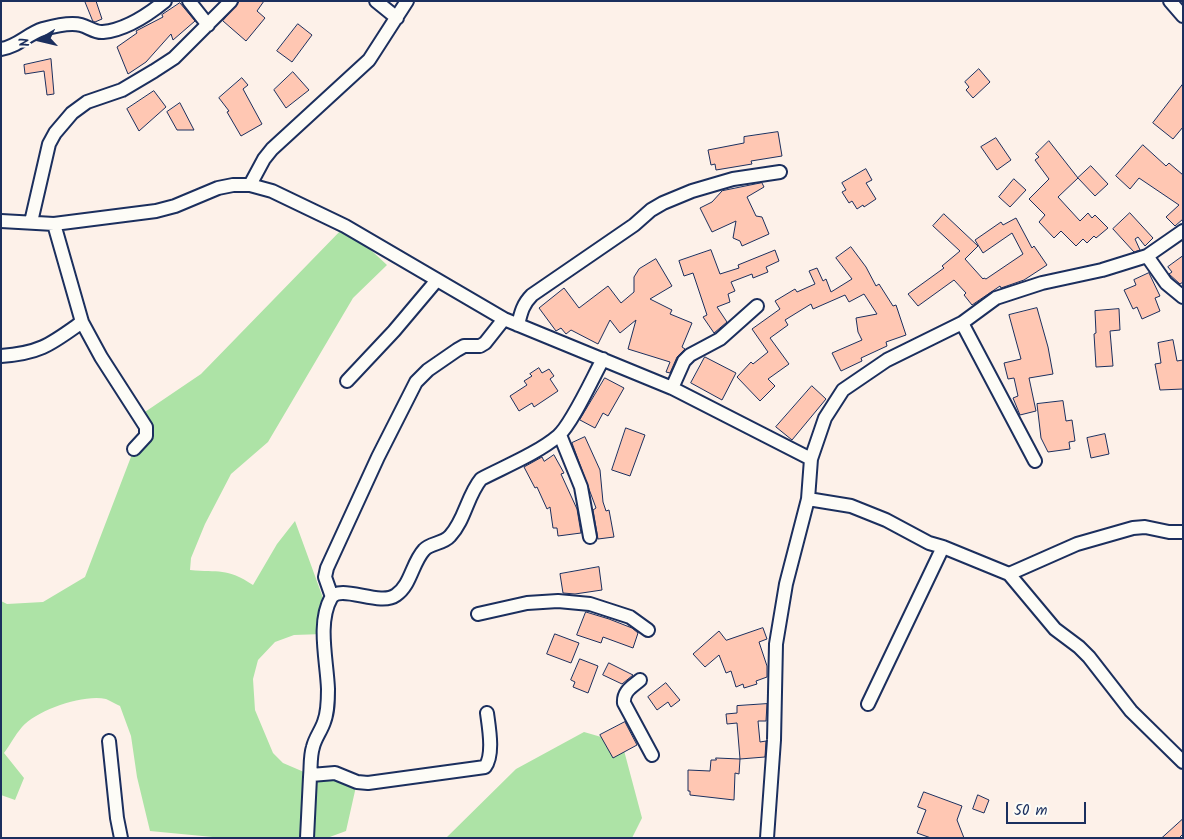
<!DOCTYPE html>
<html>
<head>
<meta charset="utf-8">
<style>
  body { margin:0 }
  #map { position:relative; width:1184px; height:839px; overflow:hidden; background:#fdf1e9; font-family:Kalam,sans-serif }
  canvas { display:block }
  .frame { position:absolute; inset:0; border:2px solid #1b2f5e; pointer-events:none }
  .north { position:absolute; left:15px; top:15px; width:50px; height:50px; -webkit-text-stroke:4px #fdfcf7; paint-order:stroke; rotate:261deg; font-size:14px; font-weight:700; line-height:20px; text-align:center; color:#1b2f5e }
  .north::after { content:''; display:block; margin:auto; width:18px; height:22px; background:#1b2f5e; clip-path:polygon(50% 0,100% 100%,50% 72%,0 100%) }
  .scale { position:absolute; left:1006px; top:802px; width:80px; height:22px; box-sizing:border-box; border:2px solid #1b2f5e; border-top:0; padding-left:6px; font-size:15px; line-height:18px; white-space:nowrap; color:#1b2f5e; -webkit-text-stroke:4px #fdfcf7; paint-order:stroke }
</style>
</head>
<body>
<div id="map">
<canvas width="1184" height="839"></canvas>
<div class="frame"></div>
<div class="north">N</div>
<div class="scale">50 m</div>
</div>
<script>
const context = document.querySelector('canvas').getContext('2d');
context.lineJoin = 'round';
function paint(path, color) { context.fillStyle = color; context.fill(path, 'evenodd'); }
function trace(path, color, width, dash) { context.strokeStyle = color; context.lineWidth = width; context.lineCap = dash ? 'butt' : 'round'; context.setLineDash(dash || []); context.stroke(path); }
paint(new Path2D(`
  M345,226L387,265L353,298L268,442L231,474L205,524L191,558L190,570C219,573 226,567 253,585L277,544L295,521L327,609L323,634L294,635L275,642L258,660L253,679L255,710L273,753L283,763L311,775L357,782L346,831L327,838H223L150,831L137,777L131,736L120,706C115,704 111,701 106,699C83,694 37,710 22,727C15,735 10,745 4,753L24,778L15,800L1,795V601L7,604L43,602L85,577L134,449L146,436L139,416L201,374Z
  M584,732L622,743L642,818L632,838H446L516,769Z`), '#ade3a6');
const building = new Path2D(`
  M85,1H96L102,19L95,22L93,21Z
  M240,1H264L257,11L265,18L246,41L223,21Z
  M180,3L195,21L173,40L171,34L146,62L128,74L117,47L137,33L136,31L163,17L162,15Z
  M298,24L312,35L292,62L277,51Z
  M51,59L54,94L47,95L44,71L25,74L24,65Z
  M979,69L990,82L973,98L966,90L969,87L965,82Z
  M293,72L309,90L286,108L274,90Z
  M242,78L248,85L243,89L262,124L241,136L227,112L229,111L219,98Z
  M1183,84V127L1173,139L1153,123Z
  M154,91L166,107L139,131L127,109Z
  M180,103L194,130H177L167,112Z
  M778,132L782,156L751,161L752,164L716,170L715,164L711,165L708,150L744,143V137Z
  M996,138L1011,160L997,170L981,147Z
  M1049,141L1078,178L1058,197L1080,221L1088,213L1092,218L1095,215L1108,228L1096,238L1094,236L1087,243L1083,239L1076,246L1061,231L1054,238L1039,222L1045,215L1029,199L1049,179L1035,160L1039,157L1036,154Z
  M1143,145L1166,166L1169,163L1183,175V219L1175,226L1166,217L1179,205L1139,178L1130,189L1116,176Z
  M1091,166L1108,184L1095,196L1078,178Z
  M866,169L872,180L866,183L876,199L864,207L863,205L857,209L852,201L849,203L842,192L846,190L842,183Z
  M1014,179L1026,190L1010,207L999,197Z
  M762,183L764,187L747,197L756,216L762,217L769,234L742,246L740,241L733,238L736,221L712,232L700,208L712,202L722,191Z
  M1130,213L1153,238L1145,246L1138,237L1135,239L1140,250L1134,252L1113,229Z
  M944,214L978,246L965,259L983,279L984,278L986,279L1023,254L1012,233L983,253L975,240L1001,222L1003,225L1016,218L1032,248L1034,246L1047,265L1024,280L1001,288L1000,286L972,305L964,295L966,293L954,280L918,306L908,294L944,268L942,266L960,251L933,226Z
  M851,247L866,267L876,286L879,284L893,306L896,305L906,335L886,342L887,346L861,358L862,361L841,371L832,353L862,340L858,332L856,318L877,314L864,294L849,302L845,295L813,309L811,304L785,320L788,325L770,338L789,364L768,379L775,386L760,401L737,377L751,362L753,364L768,352L752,329L780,309L775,301L795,289L797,292L815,284L809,271L817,268L823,281L826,279L831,292L852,279L836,258Z
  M711,250L720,274L739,268L738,265L775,250L779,261L766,267L768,272L753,278L752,274L731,282L735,291L728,294L730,302L717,307L727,322L714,333L703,317L707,315L693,273L684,276L679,261Z
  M1183,256V282L1180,284L1169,274L1172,272L1168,267Z
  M656,259L672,286L650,299L672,310L670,314L692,323L682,347L685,349L677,357L670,373L666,372L670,362L628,349L636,320L620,333L610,320L598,344L571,330L566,334L561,328L556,331L539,308L564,288L579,308L608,286L621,303L634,292V277L639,269Z
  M1149,273L1160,296L1155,298L1160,311L1142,319L1137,307L1133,309L1124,290L1136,285L1134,280Z
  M1037,308L1048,347L1053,374L1029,378L1036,411L1020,415L1013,398L1018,396L1014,378L1008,379L1004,363L1021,359L1009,315Z
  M1119,309L1120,330L1110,331L1113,366L1096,367L1094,334L1096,333L1095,311Z
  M1173,340L1177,361L1183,360V389L1160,390L1155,364L1161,363L1158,343Z
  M705,357L736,373L722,400L691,383Z
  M539,368L542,373L549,369L554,376L550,379L558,391L534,407L532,403L519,411L510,396L527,385L524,381L532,376L530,374Z
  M605,378L624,388L608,416L603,413L595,428L580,420Z
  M812,386L826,399L792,440L776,427Z
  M1063,401L1066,421L1072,420L1075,441L1069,442L1070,449L1048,452L1041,438L1037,404Z
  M626,428L645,435L630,476L612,470Z
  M1105,434L1109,454L1091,458L1087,438Z
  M585,437L600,470L603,502L606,511L609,510L614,537L598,539L593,510L596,508L572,443Z
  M554,455L564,473L561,474L577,509L581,533L558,536L557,528H553L550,507L547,509L537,487L535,488L524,467L542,457L544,461Z
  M599,567L602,590L575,594L563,593L560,574Z
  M586,612L609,619L632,628L638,633L633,648L603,637L601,643L577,635Z
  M763,628L767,639L759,642L767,666V677L756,681L757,684L744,688L743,684L736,687L731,671L726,673L719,655L705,667L693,654L719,631L726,640Z
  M555,634L579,643L571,663L547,654Z
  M580,659L598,666L588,693L573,687L575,682L571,680Z
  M609,663L633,675L622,684L603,675Z
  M666,683L680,700L671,707L668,702L657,710L648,697Z
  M767,704L766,721H758L760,742L766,741L765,757L740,759L737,723L727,724L726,714L737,713V706Z
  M625,722L637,745L613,758L600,735Z
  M716,758L740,759L739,774L735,773L734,800L690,795V791H688V770L710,771L711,760H716Z
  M924,792L962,806L957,820L964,838H931L917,833L926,810L918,807Z
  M978,795L989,800L984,813L973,809Z
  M1183,819V834L1179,838H1162Z`);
paint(building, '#ffc7b3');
trace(building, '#1b2f5e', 1);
const minor = new Path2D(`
  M189,1L208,25
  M376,1L397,18
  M1170,1L1183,16
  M1,49C17,47 27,34 43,29C54,26 70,22 81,25C89,27 95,33 103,32C125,30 149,14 165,1
  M250,185L264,159L272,149L369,60L407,1
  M1,221L54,224L156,211L175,206L218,188L233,185H250L272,191L345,226L504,319L672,388L811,459
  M31,222L49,144L55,133L72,113L87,102L122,90L154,71L174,58L231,1
  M54,224L82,322L101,357L146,427V436L134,449
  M1147,256L1166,283L1183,297
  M962,323L1035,461
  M518,325C521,312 523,304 532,295L634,225L651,210L663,203L692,191L733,179L780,172
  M1,356C41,353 51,344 82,322
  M347,381L394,331L437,280
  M672,388L684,361L690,355L720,339L757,306
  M560,435L581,487L590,537
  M808,499L851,506L886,520L929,543L943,547L1009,574L1055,629L1079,647L1089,657L1131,711L1183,762
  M1009,574L1077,544L1133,528L1145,527L1169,532H1183
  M332,597L325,577L327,568L378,457L416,382L428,370L457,350L464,346H480L485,343L504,319
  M478,614L527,603L558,601L590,604L630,617L648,630
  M640,680C632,687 623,691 624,703L652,755
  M868,704L943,547
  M109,741L117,818L121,838
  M311,775L335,773L357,782L368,783L485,767C494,755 489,728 487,713
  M307,838C308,817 309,797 310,777C311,767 310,756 313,747C315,738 321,731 324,722C328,712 328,700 328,689C327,661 317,623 331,598C340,583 380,607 396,595C411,585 412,563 424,550C430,543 443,544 450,536C465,520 467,496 481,479C504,467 538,453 558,436C572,424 593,377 603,359
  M767,838L774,740L776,644L786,584L808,499L811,459L825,418L843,390L887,360L962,323L996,298L1042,283L1102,270L1147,256L1183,231`);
trace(minor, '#1b2f5e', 16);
trace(minor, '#fdfcf7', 12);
</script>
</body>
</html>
